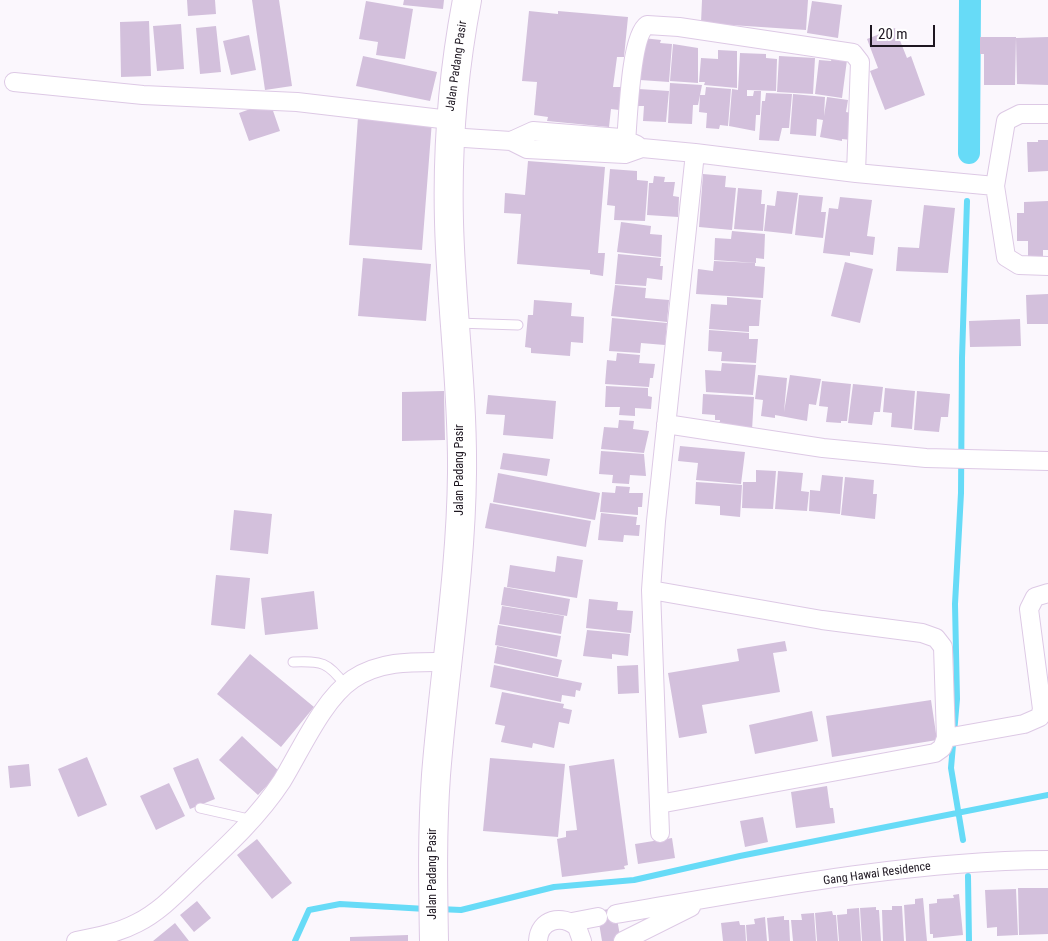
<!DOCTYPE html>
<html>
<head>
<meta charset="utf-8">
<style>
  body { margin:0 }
  #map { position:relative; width:1048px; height:941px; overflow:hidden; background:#fbf7fd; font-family:"Roboto Condensed",sans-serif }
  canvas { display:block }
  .scale { position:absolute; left:870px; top:25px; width:65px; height:22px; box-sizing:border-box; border:2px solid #1e1721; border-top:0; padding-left:6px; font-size:15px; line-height:18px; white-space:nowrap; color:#1e1721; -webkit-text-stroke:4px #fff; paint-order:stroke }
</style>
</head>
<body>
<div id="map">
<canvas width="1048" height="941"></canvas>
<div class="scale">20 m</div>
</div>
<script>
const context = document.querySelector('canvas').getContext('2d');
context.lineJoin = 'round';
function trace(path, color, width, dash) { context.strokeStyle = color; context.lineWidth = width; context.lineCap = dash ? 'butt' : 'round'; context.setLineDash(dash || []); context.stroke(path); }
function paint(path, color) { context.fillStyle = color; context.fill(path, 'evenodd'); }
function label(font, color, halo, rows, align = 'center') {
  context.font = font + ' "Roboto Condensed",sans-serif'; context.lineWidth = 4; context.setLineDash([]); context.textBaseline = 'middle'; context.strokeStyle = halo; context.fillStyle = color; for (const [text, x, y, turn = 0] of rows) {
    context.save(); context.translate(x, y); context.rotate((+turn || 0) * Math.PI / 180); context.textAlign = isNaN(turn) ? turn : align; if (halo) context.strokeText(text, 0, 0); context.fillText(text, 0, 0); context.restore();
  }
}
trace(new Path2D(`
  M963,840L951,768L957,699L955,604L961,493L962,358L967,201
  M968,876L969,941
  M439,909L461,910L554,887L634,880L740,856L1048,795
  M295,941L309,910L340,904L426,909`), '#67dbf7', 6);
trace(new Path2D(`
  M969,153L970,0`), '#67dbf7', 22);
paint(new Path2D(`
  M187,0H215L216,14L188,16Z
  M252,0H279L292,86L265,90Z
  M404,0H444L443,9L403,5Z
  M702,0H808L806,30L701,23Z
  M366,1L413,9L405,59L376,55L378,42L359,39Z
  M812,1L842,5L838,38L807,33Z
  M529,11L558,14V11L628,17L624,57H617L613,87H621L619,110L611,109L609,127L547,121L548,117L534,115L537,82L522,81Z
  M149,21L151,76L121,77L120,22Z
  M181,24L184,69L157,71L153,26Z
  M216,26L221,72L200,74L196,28Z
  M895,28L907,58L911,56L925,95L885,110L870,71L878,68L867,39Z
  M249,35L256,70L231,75L223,41Z
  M980,37H1016L1015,85H984V54H980Z
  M1048,37V85L1017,84L1016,38Z
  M643,38L661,40L660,43L672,44L669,82L640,80Z
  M673,44L698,48V83L670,81Z
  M718,50L737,51V88L704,85L705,82H699L701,58L718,59Z
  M740,53L766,54V58L777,59L776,91L747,90V96H753L754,91H761L760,115H756L755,131L729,126L732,89L738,90Z
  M363,56L437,72L430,101L356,86Z
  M779,56L815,58L813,94L777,92Z
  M832,58L847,60L842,98L815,94L819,60L831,61Z
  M670,83L702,85L698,105H693L692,124L668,123Z
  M706,87L731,89L728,126L720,125L719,129L706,128L707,113L699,112L700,95H705Z
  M639,89L669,91L666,122L643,121L644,106H637Z
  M766,93L792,94L789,128H782L779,141L759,140L762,101H765Z
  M793,94L825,97L824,116L827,97L848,100L846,112L856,114L851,140L842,139V141L820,137L823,120L817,119L816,136L790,134Z
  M270,102L280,131L249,141L239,113Z
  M358,117L432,121L422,250L349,245Z
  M1038,140H1048V171L1028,172L1027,142H1038Z
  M528,161L605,167L598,253H605L603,276L590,274V270L517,264L521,214L504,213L505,193L525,195Z
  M610,169L637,171V180L648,181L645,221L614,220L615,206L607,205Z
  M703,174L726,176L725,187L736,188L732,230L699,227Z
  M654,176L665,177L664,182H675L673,196L679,197L678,217L647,215L649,183H653Z
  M738,188L762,190L761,204H765L763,231L734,229Z
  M777,191L798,193L792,234L764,231L767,205L775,206Z
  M799,195L823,197L821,212H826L823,238L795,235Z
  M840,197L872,200L867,236L875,237L873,255L850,252V256L823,253L829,208L838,209Z
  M1048,201V250H1043V257H1028V241H1017V213H1024V202Z
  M924,205L955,208L948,273L896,271L898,247L919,248Z
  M621,222L651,226L650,234L662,235L661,257L617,252Z
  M732,231L765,234L764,259L756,258V263L714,260L715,238L731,239Z
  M618,254L661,258L660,266H663L662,280L647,278L646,286L615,284Z
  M363,258L431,264L426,321L358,316Z
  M714,261L755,263V266L765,267L763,298L696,294L698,269L713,271Z
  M845,262L873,269L860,323L831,316Z
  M615,285L646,288L645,298L669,300L667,322L611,316Z
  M1048,294V324H1027L1026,295Z
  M727,297L761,300L759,326H749V332L709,329L711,304L727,305Z
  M534,300L572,303L571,316L584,317L583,343L571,342L570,356L531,353V348L525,347L528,315H533Z
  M612,318L667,323L665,345L641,343L640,353L609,351Z
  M1020,319L1021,346L970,347L969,321Z
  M709,330L749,333V339H758L756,363L721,361L722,352L708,351Z
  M617,353L640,355L639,363L655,364L653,378H650L649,387L605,384L607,360L616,361Z
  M722,363L756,365L753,395L706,392L705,370L721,371Z
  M758,375L787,378L784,412L790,375L821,379L816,405L809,404L807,421L775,415V418L761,416L763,400L755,399Z
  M822,381L851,384L847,421H841V423L826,422L828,407L819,406Z
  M853,384L883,387L880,412H874L872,425L848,423Z
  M606,386L648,388V396L652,397L651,409L635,408V416L619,415L620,407H605Z
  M885,388L915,391L912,429L891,427L892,413L883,412Z
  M444,391L445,440L402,441V392Z
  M917,391L950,394L948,417H941L939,432L914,430Z
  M703,394L754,397L752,430L719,428L720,420H715V415L702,414Z
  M488,395L556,401L553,439L503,435L505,415L486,414Z
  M619,420L634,421L633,429L649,431L644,453L601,449L604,427L618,428Z
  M680,446L745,452L741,484L696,480L698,463L678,461Z
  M601,451L644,454L646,476L630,475L629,484L612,483L613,475L599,474Z
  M503,453L550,459L547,476L500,469Z
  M756,470L776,471L773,509L742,508L743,482H756Z
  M778,471L803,473L801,491L809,492L807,511L775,509Z
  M498,473L600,493L595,520L493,502Z
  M822,475L843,477L840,514L809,511L810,490L820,491Z
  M845,477L874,480L873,494H877L875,519L841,515Z
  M696,482L742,485L740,517L720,515V506L695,504Z
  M616,486L630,487L629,493H643L642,507H638V515L600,512L602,492L615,493Z
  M490,503L591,521L586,547L485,528Z
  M234,510L272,514L268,554L230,550Z
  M601,513L637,517L636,525H640L639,536L624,535L623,542L598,540Z
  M557,556L583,560L577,598L507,587L510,565L555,572Z
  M216,575L250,578L245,629L211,625Z
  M504,587L570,599L567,616L501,605Z
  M314,591L318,629L265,635L261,598Z
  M589,599L618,602L617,610L633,611L631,633L586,628Z
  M502,606L564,616L561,634L499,624Z
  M498,625L561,636L557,657L495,645Z
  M587,630L630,634L628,656L612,654V659L583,656Z
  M785,641L787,651L773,653L780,692L702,705L707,733L679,738L668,673L739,661L737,649Z
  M497,646L562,660L558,677L494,663Z
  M250,654L314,707L281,747L217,694Z
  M494,665L582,683L580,691L576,690L575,697L562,695L561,702L490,687Z
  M638,665L639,693L618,694L617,666Z
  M502,692L564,704L563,708L572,710L569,724L559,722L554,748L533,743L532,748L501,742L505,726L495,724Z
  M931,700L937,740L832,757L826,716Z
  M812,711L818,741L755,754L749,725Z
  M242,736L280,772L258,795L219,760Z
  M87,757L107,805L78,817L58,769Z
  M198,758L215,799L190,809L173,768Z
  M490,758L565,764L558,837L483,831Z
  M614,759L628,865L624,866L625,869L562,877L557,839L566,837V831L577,830L569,766Z
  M29,764L31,786L10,788L8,766Z
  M169,783L185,816L156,830L140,796Z
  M827,786L830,808H833L835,823L796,828L791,792Z
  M763,817L768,842L745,847L740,821Z
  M672,838L675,858L638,864L635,844Z
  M257,839L292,883L272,899L237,855Z
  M1018,888H1048V934L1019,935Z
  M1016,889L1018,935L997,936V927L987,928L985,890Z
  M959,894L963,935L933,938V934H930L929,904L937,903V899L954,898L953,895Z
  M923,898L927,941H906L904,905L915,904V899Z
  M197,901L211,918L194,932L180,915Z
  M892,906H902L904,941H883L882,910H892Z
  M876,907V910H879L881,941H862L860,908Z
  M615,908L621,941H602L597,911Z
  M859,908L861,941H839L837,915L847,914V909Z
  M832,911L833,915H836L838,941H817L815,913Z
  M814,913L816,941H793L791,920H802L801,914Z
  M784,916V920H789L790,941H769L767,918Z
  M765,917L767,941H747L746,925L755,924L754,919Z
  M739,921L740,925H745L746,941H723L721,923Z
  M175,923L189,941H153Z
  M408,935V941H350V937Z`), '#d3c0dc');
const service = new Path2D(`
  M457,323L518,325
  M293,662C322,661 328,662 345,685
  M200,808L253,820`);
const minor = new Path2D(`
  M14,82L143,95L297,102L450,120
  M1048,114H1020L1006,121L995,186L1006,257L1019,265L1048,266
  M449,137L511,141L527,149L625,154L642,148L695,153L856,173L995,186
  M511,141L533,131L621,138L637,145
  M625,154C628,130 629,37 647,25L679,27L853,53L860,62L856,173
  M666,424L823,448L926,458L1048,461
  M651,590L822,620L922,633L936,638L943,647L946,738L942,748L935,753L659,804
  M946,738L1024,724L1040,717L1042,709L1029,609L1035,597L1048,593
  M660,833L651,590L656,521L695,153
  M616,914C758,890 904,861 1048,860
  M572,922L598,917
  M76,941C97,937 118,933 137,923C161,911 179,891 198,873C229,844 259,816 282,781C301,750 323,699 353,679C382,660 414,662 448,662
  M538,941C539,919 562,914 577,927L582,941
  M623,941L691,907`);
const trunk = new Path2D(`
  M434,941C433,886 432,831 436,775C444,674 461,574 462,473C463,389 451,305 449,222C447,146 453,73 467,0`);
trace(service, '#ddc9e5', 11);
trace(minor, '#ddc9e5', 20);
trace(trunk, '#ddc9e5', 30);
trace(service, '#fff', 9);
trace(minor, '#fff', 18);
trace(trunk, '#fff', 28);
label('12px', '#1e1721', '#fff', [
  ["Jalan Padang Pasir",457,66,-82],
  ["Jalan Padang Pasir",460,470,-90],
  ["Jalan Padang Pasir",433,874,-90],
  ["Gang Hawai Residence",877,874,-8]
]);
</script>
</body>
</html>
